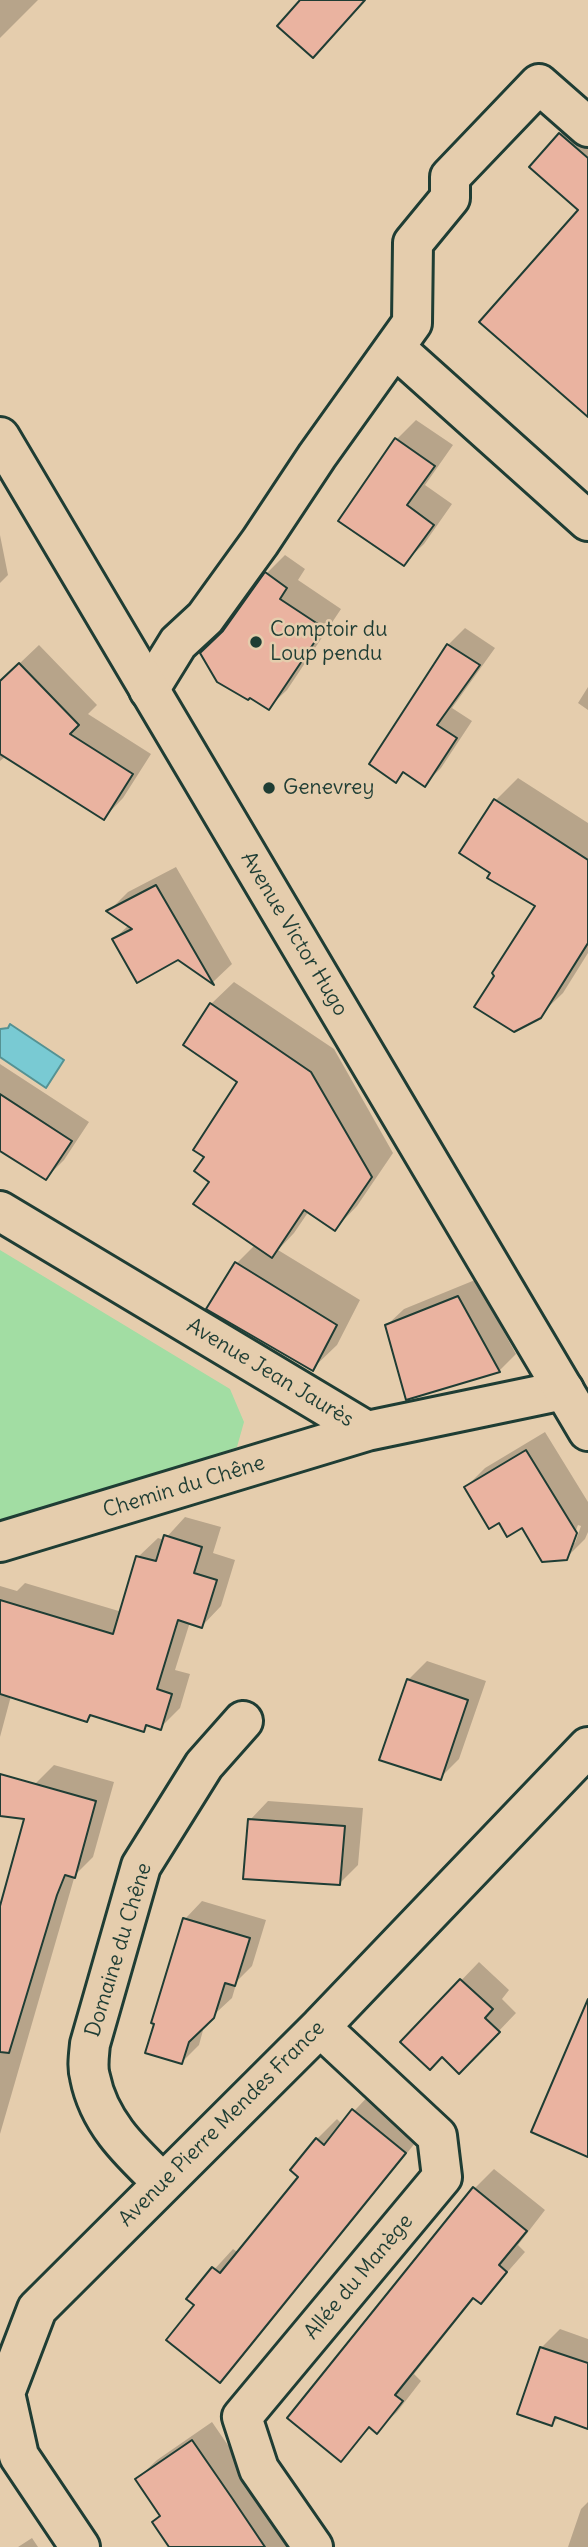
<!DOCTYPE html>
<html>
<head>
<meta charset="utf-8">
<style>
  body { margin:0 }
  canvas { display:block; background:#e5cdad }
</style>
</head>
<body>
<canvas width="588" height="2547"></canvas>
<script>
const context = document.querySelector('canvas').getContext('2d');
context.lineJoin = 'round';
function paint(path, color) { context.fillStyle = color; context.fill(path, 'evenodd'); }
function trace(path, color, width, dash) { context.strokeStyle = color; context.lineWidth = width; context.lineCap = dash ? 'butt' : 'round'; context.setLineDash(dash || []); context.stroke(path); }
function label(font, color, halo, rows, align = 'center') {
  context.font = font + ' Delius,sans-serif'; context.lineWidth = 5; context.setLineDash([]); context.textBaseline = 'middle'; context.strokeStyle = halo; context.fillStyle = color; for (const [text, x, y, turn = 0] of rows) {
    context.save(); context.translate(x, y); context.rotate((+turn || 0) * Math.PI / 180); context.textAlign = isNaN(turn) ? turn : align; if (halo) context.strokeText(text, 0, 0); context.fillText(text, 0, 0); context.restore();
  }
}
paint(new Path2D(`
  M0,1250L230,1389L244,1422L237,1447L193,1464L0,1521Z`), '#a2dda3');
const water = new Path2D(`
  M10,1024L64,1060L46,1088L0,1057V1029L8,1028Z`);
paint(water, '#79cad3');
trace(water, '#559293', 2);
paint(new Path2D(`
  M0,0H38L0,38Z
  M585,109L588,112V415L580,209L560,134Z
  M416,420L453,445L425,485L452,504L424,544L404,563L341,521L397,439Z
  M0,535L8,575L0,583Z
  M285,555L305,569L298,580L341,609L287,690L268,708L226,629L266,574Z
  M465,628L495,648L452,708L472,721L441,768L425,784L405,771L396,780L371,764L448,645Z
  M39,645L97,705L88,714L151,754L123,798L104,818L6,756L0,761V682Z
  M588,687V710L578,703Z
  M518,778L588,823V953L563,993L539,1016L537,906L493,873L496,800Z
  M176,867L232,964L213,982L178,958L114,939L129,925L109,911L128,892Z
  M234,982L334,1049L393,1153L357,1206L335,1229L309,1211L294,1233L278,1250L360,1300L337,1345L312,1369L237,1263L255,1245L212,1181L206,1156L239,1082L211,1004Z
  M0,1064L89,1122L64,1160L46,1178L0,1149Z
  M475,1280L516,1354L500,1370L407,1398L387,1325L404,1309Z
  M545,1432L588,1502V1532L585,1539L566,1558L522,1525L500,1521L466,1487L485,1468ZM578,1525L581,1526L575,1543H571Z
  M185,1517L221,1527L213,1553L235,1560L221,1606L202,1626L190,1622L175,1670L190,1674L180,1708L160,1728L149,1724L144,1730L93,1714L87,1720L11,1696L0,1737V1586L17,1591L25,1583L122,1612L138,1557L158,1538L164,1540Z
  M427,1661L486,1681L459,1759L440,1778L408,1680Z
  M54,1765L114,1782L93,1857L75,1875L0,2134V1913L35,1784Z
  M268,1801L363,1808L358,1865L340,1883L250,1820Z
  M202,1901L266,1920L252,1966L237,1981L232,1998L205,2023L199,2045L181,2063L185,1919Z
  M479,1962L509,1990L502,1999L516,2013L477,2054L442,2055L402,2042Z
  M373,2091L424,2132L239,2361L220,2381L197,2305L201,2284L233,2249L239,2253L300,2177L293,2170L317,2139L337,2119L342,2124Z
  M494,2169L545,2210L518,2245L525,2252L481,2302L475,2297L414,2374L421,2381L397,2412L377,2431L371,2427L340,2459L290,2418L475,2188Z
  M560,2329L588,2339V2427L559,2417L552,2424L541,2348Z
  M212,2422L298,2547H171L161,2515L137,2479L157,2460Z
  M588,2502V2547H568L581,2509Z
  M32,2538L38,2547H18Z`), '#0003');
const building = new Path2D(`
  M300,0H365L313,58L277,26Z
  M559,133L588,158V417L479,322L578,210L529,167Z
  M395,438L435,466L407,505L434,525L404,566L338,521Z
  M265,572L287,588L280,599L324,628L269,710L250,698L248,700L217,682L200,653L223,631Z
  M447,644L480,665L437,725L457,738L425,787L403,772L396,783L369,764Z
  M19,663L79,725L70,734L133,774L104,820L0,754V681Z
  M494,799L588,860V943L541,1018L514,1032L474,1007L494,976L492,973L535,906L487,878L490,873L459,853Z
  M156,885L181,928L214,985L178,960L137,983L112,939L132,929L106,911Z
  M210,1003L311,1072L372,1177L335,1231L304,1210L272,1258L193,1204L209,1182L194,1171L204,1157L193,1150L237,1082L183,1045Z
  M0,1094L72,1141L46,1180L0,1151Z
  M235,1262L337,1325L313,1371L206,1309Z
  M458,1296L500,1372L406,1400L385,1325Z
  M526,1450L577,1533L567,1560L542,1562L522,1528L507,1537L499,1523L489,1529L464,1487Z
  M164,1535L202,1547L194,1573L217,1580L202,1628L178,1620L157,1689L172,1694L161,1730L146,1725L144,1732L90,1715L87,1722L0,1694V1600L113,1634L136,1556L156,1561Z
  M407,1679L468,1700L441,1780L379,1760Z
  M0,1774L96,1801L75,1878L65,1875L57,1895L9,2053L0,2052V1906L24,1819L0,1816Z
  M248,1819L345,1826L340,1885L243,1879Z
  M183,1918L250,1938L235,1986L225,1983L214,2018L189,2042L182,2064L145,2053L154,2024L151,2023Z
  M460,1979L493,2009L485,2018L500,2032L459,2074L442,2057L430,2070L400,2042Z
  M588,1999V2157L531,2132Z
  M352,2109L406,2153L220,2383L166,2340L194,2305L186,2299L212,2267L220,2273L298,2177L290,2170L316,2138L324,2145Z
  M473,2187L527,2231L499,2265L507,2272L481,2304L473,2298L395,2395L403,2401L377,2434L369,2427L341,2462L287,2418Z
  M540,2347L588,2363V2429L555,2417L552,2426L517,2414Z
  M192,2440L232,2498L265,2547H169L152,2522L160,2516L135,2479Z`);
paint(building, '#eab3a0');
trace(building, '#1f3d34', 2);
const street = new Path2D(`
  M395,348L588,521
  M149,690L178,643L205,618L260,542L317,456L412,323L413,243L450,198V177L539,84L588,127
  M0,1211L367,1431L564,1390
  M0,1542L367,1431
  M163,2183C131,2152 99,2123 90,2077C87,2067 89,2055 90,2044L141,1866L204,1765L243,1721
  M80,2547L19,2456L5,2393L37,2309L320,2027L588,1747
  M313,2547L259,2469L242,2417L442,2177L437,2136L320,2027`);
const secondary = new Path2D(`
  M0,437L588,1431`);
trace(street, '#1f3d34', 44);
trace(secondary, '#1f3d34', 44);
trace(street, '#e5cdad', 38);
trace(secondary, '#e5cdad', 38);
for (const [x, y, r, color] of [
  [256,642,7,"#1f3d34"],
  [269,788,7,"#1f3d34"]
]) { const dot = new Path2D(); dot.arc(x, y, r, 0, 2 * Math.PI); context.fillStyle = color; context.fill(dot); trace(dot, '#e5cdad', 2.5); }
label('21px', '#1f3d34', '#e5cdad', [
  ["Comptoir du",270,630],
  ["Loup pendu",270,654],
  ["Genevrey",283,788]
], 'left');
label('21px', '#1f3d34', '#e5cdad', [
  ["Avenue Victor Hugo",294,934,59],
  ["Avenue Jean Jaurès",270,1373,31],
  ["Chemin du Chêne",184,1487,-17],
  ["Domaine du Chêne",119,1950,-73],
  ["Avenue Pierre Mendes France",222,2124,-45],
  ["Allée du Manège",359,2277,-50]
]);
</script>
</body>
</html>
